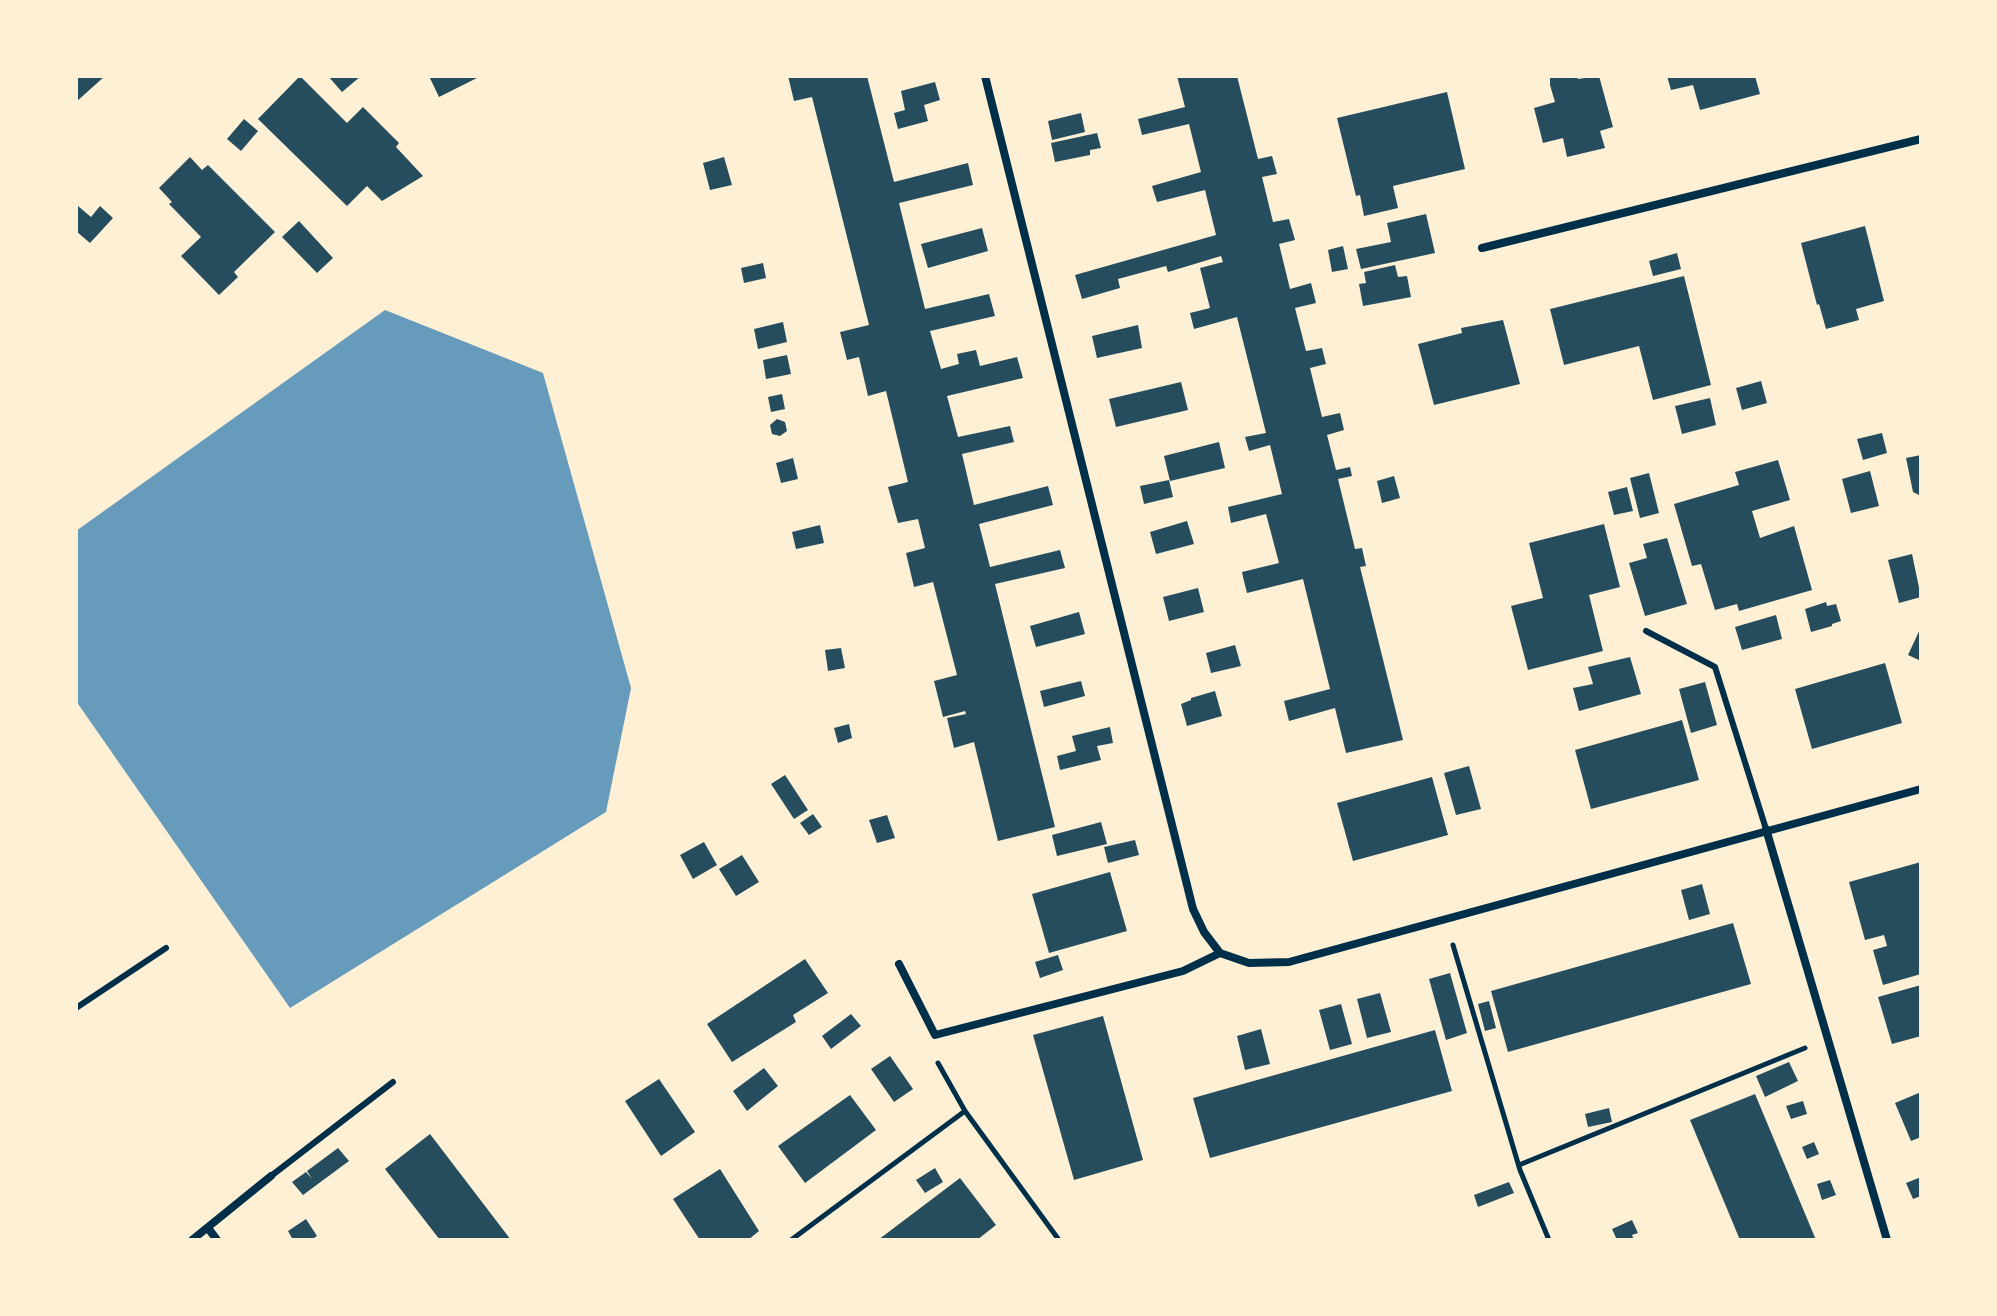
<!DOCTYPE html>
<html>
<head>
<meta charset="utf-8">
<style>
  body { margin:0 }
  #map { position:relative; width:1997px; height:1316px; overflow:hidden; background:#fdf0d5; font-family:Jost,sans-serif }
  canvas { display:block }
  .frame { position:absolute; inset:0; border:78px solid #fdf0d5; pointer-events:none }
</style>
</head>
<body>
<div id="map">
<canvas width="1997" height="1316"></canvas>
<div class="frame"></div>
</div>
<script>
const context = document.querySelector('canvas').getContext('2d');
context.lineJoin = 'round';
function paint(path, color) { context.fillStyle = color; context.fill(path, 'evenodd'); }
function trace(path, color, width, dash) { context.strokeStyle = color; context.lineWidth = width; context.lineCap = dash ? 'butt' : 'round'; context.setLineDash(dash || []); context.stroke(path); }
paint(new Path2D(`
  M385,310L543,373L631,688L606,812L290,1008L76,701V531Z`), '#669bbc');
paint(new Path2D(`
  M76,76H105L76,102Z
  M300,76L347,123L363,107L399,143L396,147L423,176L382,201L367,186L347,206L258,119Z
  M328,76H361L342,92Z
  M429,76H481L439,97Z
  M788,76H867L894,182L968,163L973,185L899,203L925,309L989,294L995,316L930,331L941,369L959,364L957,354L976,350L980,366L1017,357L1023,378L947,396L958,437L1010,426L1014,442L962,454L974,505L1048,486L1053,505L979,524L990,567L1060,550L1065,568L995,584L1055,827L998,841L974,742L954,748L947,718L966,714L965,711L943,717L934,681L957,675L933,582L914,587L906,553L925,548L918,519L898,523L888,487L908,482L886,391L868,396L859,357L847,360L840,332L869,325L812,97L794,101Z
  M1177,76H1237L1258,159L1272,156L1277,174L1262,177L1273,222L1289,219L1295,240L1279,244L1290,289L1311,283L1316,303L1295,308L1306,351L1322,348L1326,364L1310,368L1322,417L1340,413L1344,430L1327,435L1336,470L1350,467L1352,476L1338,479L1355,549L1362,548L1366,566L1360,567L1403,740L1346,753L1335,708L1289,721L1284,701L1330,689L1303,579L1247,593L1243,577L1242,572L1279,563L1266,514L1231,523L1228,507L1282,494L1270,445L1249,451L1245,437L1266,433L1237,317L1194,329L1190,313L1210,308L1200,268L1223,262L1221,256L1168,272L1166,266L1118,279L1120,288L1082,299L1075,275L1216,235L1205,190L1157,202L1152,186L1201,172L1189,124L1142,135L1138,119L1185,107Z
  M1555,76H1577L1578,79L1599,76L1613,127L1600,131L1605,148L1567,157L1563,138L1543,143L1534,108L1555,102L1550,85V77Z
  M1667,76H1755L1760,94L1700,110L1693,85L1671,90Z
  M935,82L940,100L924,105L928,121L898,129L894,113L905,110L901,91Z
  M1447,92L1465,169L1393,186L1398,208L1364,216L1360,195L1356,196L1337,118Z
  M1081,113L1085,132L1052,140L1048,121Z
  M244,119L258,131L241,151L227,139Z
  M1097,133L1101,148L1090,150V155L1055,162L1051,143Z
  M190,157L202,170L208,165L275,232L234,272L238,277L219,295L181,256L201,237L169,204L172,202L159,188Z
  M724,157L732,185L710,190L703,163Z
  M78,206L91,217L100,206L113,218L90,243L76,231V209Z
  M1426,214L1435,253L1361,269L1356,249L1391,242L1387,223Z
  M299,221L333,258L317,273L282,237Z
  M1865,226L1884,301L1856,309L1859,320L1826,329L1819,304L1817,305L1801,243Z
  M982,228L988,251L928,268L921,244Z
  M1343,246L1348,269L1332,272L1328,250Z
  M1677,253L1681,269L1653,276L1649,261Z
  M763,263L766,278L744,283L741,268Z
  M1395,265L1398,277L1407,276L1411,297L1363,306L1359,284L1366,283L1364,272Z
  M1684,276L1711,385L1653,400L1639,346L1564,365L1550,309Z
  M1503,320L1520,384L1434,405L1418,344L1462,333L1461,328Z
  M783,322L787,342L758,349L754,329Z
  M1138,325L1142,348L1097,358L1092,336Z
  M787,355L791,374L766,379L763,360Z
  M1761,381L1767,403L1742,410L1736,388Z
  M1181,382L1188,410L1116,427L1109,399Z
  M782,394L785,409L771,412L768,397Z
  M1710,398L1716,425L1682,434L1675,406Z
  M777,419L785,422L787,431L780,436L772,434L770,425Z
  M1882,433L1887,453L1863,460L1857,439Z
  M1219,442L1225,468L1170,481L1164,456Z
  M1921,455V496L1913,492L1906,458Z
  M793,458L798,479L781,483L776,463Z
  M1778,460L1790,500L1752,511L1760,538L1794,526L1812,590L1739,611L1737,604L1715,610L1701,564L1692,566L1674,504L1739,485L1735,472Z
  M1870,471L1879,506L1851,513L1842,479Z
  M1649,473L1659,513L1640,518L1630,478Z
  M1394,476L1400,498L1382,503L1377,481Z
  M1169,480L1173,497L1144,504L1140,486Z
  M1627,487L1633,511L1614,515L1608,492Z
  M1187,521L1194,544L1156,554L1150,532Z
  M1604,524L1620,587L1589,595L1603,651L1528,670L1511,606L1543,598L1529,543Z
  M820,525L824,543L796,549L792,532Z
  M1667,538L1687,604L1645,616L1629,563L1647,558L1643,544Z
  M1912,554L1921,597L1899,603L1888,560Z
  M1198,588L1204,612L1169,621L1163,597Z
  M1826,602L1827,606L1836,604L1841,621L1832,624V626L1811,632L1805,609Z
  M1079,612L1085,634L1036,647L1030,626Z
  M1776,615L1782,639L1742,650L1735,627Z
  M1921,627V661L1908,655Z
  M1235,645L1241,666L1211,673L1206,653Z
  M841,648L845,668L828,671L825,650Z
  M1630,657L1641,694L1579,711L1573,688L1593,684L1588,667Z
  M1885,663L1902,723L1812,749L1795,689Z
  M1081,681L1085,696L1044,707L1040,691Z
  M1705,682L1717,725L1691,733L1679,689Z
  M1215,691L1222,716L1187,726L1181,704L1191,700V698Z
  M1682,720L1699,780L1591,809L1575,750Z
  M849,724L852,738L838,743L834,728Z
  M1110,727L1113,743L1097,746L1101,760L1060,770L1057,756L1076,751L1072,736Z
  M1469,766L1481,809L1456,815L1444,773Z
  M785,775L808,810L794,819L771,784Z
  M1432,777L1448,835L1353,861L1337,803Z
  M813,814L822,827L809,835L800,823Z
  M887,815L895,838L877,843L869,820Z
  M1101,822L1107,844L1057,856L1052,835Z
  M1135,840L1139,855L1108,863L1104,847Z
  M704,842L717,865L693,879L680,855Z
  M742,855L759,882L736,896L719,869Z
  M1921,862V974L1883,985L1873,950L1887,946L1884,935L1865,940L1849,882Z
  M1110,872L1127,931L1049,953L1032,894Z
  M1702,884L1710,914L1689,920L1681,890Z
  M1733,923L1751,984L1508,1052L1491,991Z
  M1058,955L1063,970L1040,978L1035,962Z
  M805,959L828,993L793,1015L796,1022L732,1062L707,1024Z
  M1450,973L1467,1033L1446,1040L1429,979Z
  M1921,985V1036L1892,1044L1878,997Z
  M1380,993L1391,1032L1367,1038L1357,999Z
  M1489,1001L1496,1028L1485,1031L1478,1004Z
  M1341,1004L1352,1044L1330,1050L1319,1010Z
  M851,1014L861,1026L831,1049L822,1036Z
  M1103,1016L1143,1160L1074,1180L1033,1035Z
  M1261,1029L1270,1064L1245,1070L1237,1036Z
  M1435,1030L1452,1091L1210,1158L1193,1098Z
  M890,1056L913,1089L894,1102L871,1069Z
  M1789,1062L1798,1081L1765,1097L1756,1076Z
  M764,1068L778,1086L747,1111L733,1091Z
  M659,1079L695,1132L661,1156L625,1101Z
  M1921,1092V1137L1911,1141L1895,1103Z
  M1755,1094L1816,1240H1740L1690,1120Z
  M850,1095L876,1130L805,1183L778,1146Z
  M1803,1101L1807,1114L1791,1119L1786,1106Z
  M1609,1108L1612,1122L1588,1127L1585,1114Z
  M430,1134L511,1240H440L385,1169Z
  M1814,1142L1819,1154L1807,1159L1802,1147Z
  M338,1148L349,1161L303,1195L292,1182L306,1172L312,1179L307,1171Z
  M935,1168L943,1182L925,1193L916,1180Z
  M720,1169L759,1231L748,1240H700L673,1199Z
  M1921,1177V1196L1913,1199L1906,1183Z
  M960,1178L996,1225L977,1240H878Z
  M1830,1180L1836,1195L1822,1200L1817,1184Z
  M1509,1182L1514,1193L1478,1207L1474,1195Z
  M306,1219L317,1236L311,1240H293L288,1231Z
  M1632,1220L1638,1233L1632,1235L1634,1240H1617L1612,1229Z`), '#264d5e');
trace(new Path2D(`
  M1453,945L1520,1170L1549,1240
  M965,1111L1059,1240
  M1519,1165L1805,1048
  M791,1240L965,1111L938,1063`), '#003049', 5);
trace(new Path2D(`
  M1646,631L1715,667L1766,829
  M76,1008L166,948
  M271,1176L393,1082`), '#003049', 6);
trace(new Path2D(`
  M985,76L1193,909L1204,932L1220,953
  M1482,248L1921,139
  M1766,829L1887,1240
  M899,964L935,1035L1183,971L1220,953L1249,963L1289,962L1921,789
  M208,1228L217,1240
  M192,1240L271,1176`), '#003049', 8);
</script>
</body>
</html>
